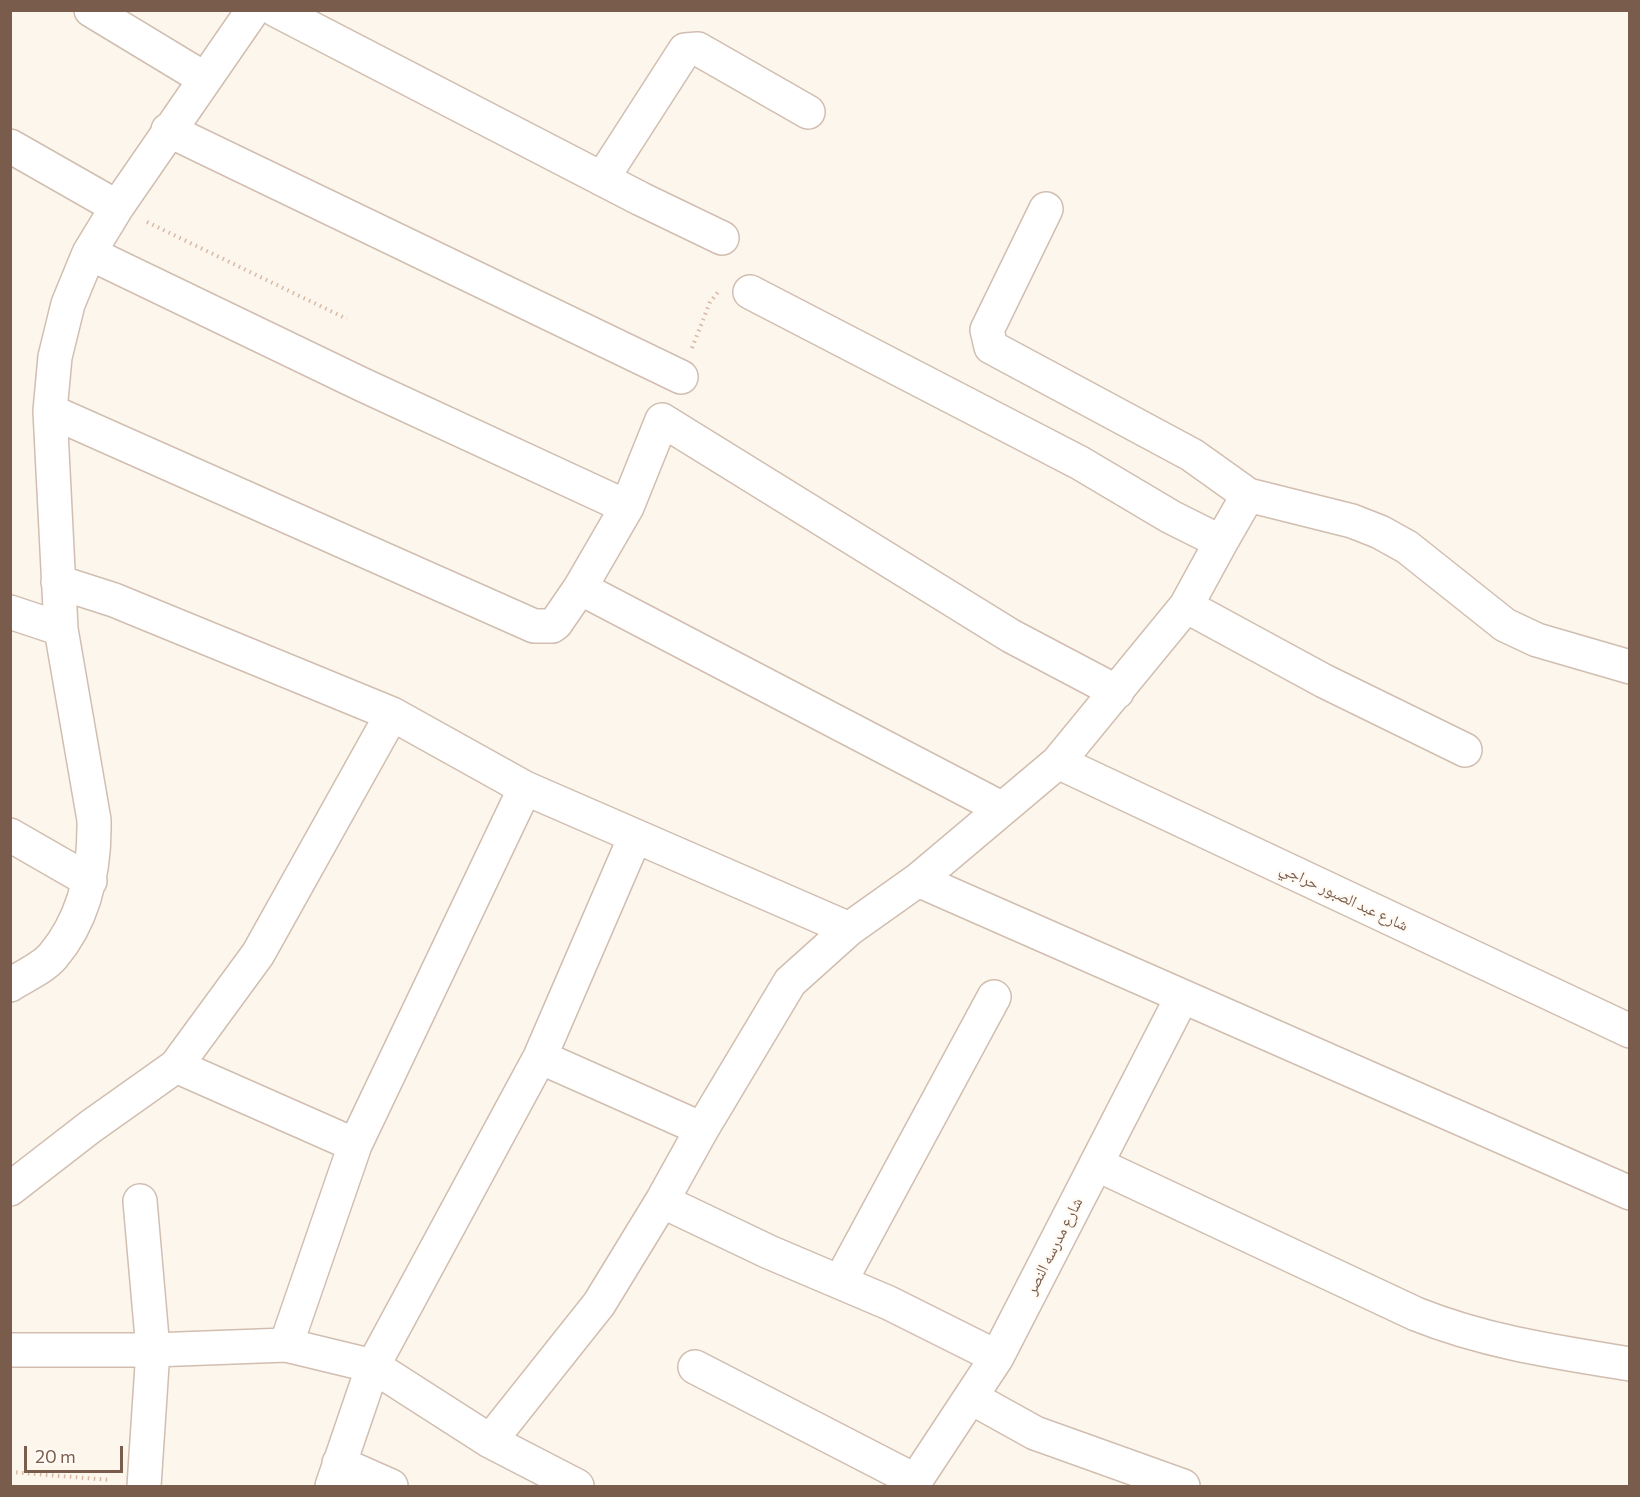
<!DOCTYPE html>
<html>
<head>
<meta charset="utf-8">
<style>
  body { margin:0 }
  #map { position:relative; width:1640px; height:1497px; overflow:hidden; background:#fdf6ec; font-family:Commissioner,sans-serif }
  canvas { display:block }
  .frame { position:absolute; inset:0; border:12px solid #7a5c4d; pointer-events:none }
  .scale { position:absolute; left:24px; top:1446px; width:99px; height:27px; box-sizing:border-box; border:3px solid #7a5c4d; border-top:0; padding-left:8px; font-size:18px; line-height:21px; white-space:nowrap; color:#7a5c4d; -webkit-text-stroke:4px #fffaf3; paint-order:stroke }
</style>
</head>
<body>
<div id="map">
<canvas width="1640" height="1497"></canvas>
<div class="frame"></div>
<div class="scale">20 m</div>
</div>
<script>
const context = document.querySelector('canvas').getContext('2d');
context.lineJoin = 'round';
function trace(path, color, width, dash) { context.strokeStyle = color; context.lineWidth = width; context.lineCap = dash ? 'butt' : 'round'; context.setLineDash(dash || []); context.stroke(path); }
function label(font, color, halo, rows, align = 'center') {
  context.font = font + ' Commissioner,"Noto Naskh Arabic",sans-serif'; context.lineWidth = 4.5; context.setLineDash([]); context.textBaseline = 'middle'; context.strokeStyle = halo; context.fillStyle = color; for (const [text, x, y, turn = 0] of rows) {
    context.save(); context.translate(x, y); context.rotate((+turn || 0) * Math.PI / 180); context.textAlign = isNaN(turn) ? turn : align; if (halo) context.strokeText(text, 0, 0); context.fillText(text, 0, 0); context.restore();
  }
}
const minor = new Path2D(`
  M91,10L205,79
  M276,10L641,199L722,238
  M168,130L681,377
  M10,146L117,207
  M602,179L685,50L698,49L808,112
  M1046,209L987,330L991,347L1192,455L1248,495L1352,521L1380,532L1407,547L1505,625L1537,640L1630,667
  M89,253L361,384L627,507
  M50,411L534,626H552L556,623L580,588L627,507L662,420L1011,636L1117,692
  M1221,542L1248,495
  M58,582L114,600L392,714L525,788L849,929
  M580,588L1001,808
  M1186,606L1324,681L1465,750
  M10,612L61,629
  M1058,762L1630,1031
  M10,835L90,881
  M918,880L1630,1193
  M10,985C24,976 43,968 53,956C85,918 95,868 94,820L61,629L50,411L55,357L68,304L89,253L117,207L253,10
  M540,1057L702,1129
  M176,1066L355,1145
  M1096,1164L1416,1314C1486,1342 1556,1352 1630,1364
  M10,1189L90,1127L176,1066L258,954L392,714
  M140,1201L153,1350L144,1486
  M662,1201L769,1252L889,1303L997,1357
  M840,1282L994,997
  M286,1345L355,1145L525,788
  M10,1350H153L286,1345L373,1366L490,1441L577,1486
  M695,1367L916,1481
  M972,1398L1035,1433L1183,1486
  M490,1441L599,1304L662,1201L702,1129L790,982L849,929L918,880L1058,762L1186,606L1221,542L1171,517L1080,463L750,292
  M339,1463L391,1486
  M332,1486L373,1366L540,1057L635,837
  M912,1486L997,1357L1182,997`);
trace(minor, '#d1beb0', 36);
trace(new Path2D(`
  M147,222L347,319
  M692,348L710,302L718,292
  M10,1472L111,1480`), '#d9b8a5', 4, [1.5, 4.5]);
trace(minor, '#fff', 33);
label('16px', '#7a5c4d', '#fffaf3', [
  ["شارع عبد الصبور حراجي",1344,897,25],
  ["شارع مدرسه النصر",1054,1246,-63]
]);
</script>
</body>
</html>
